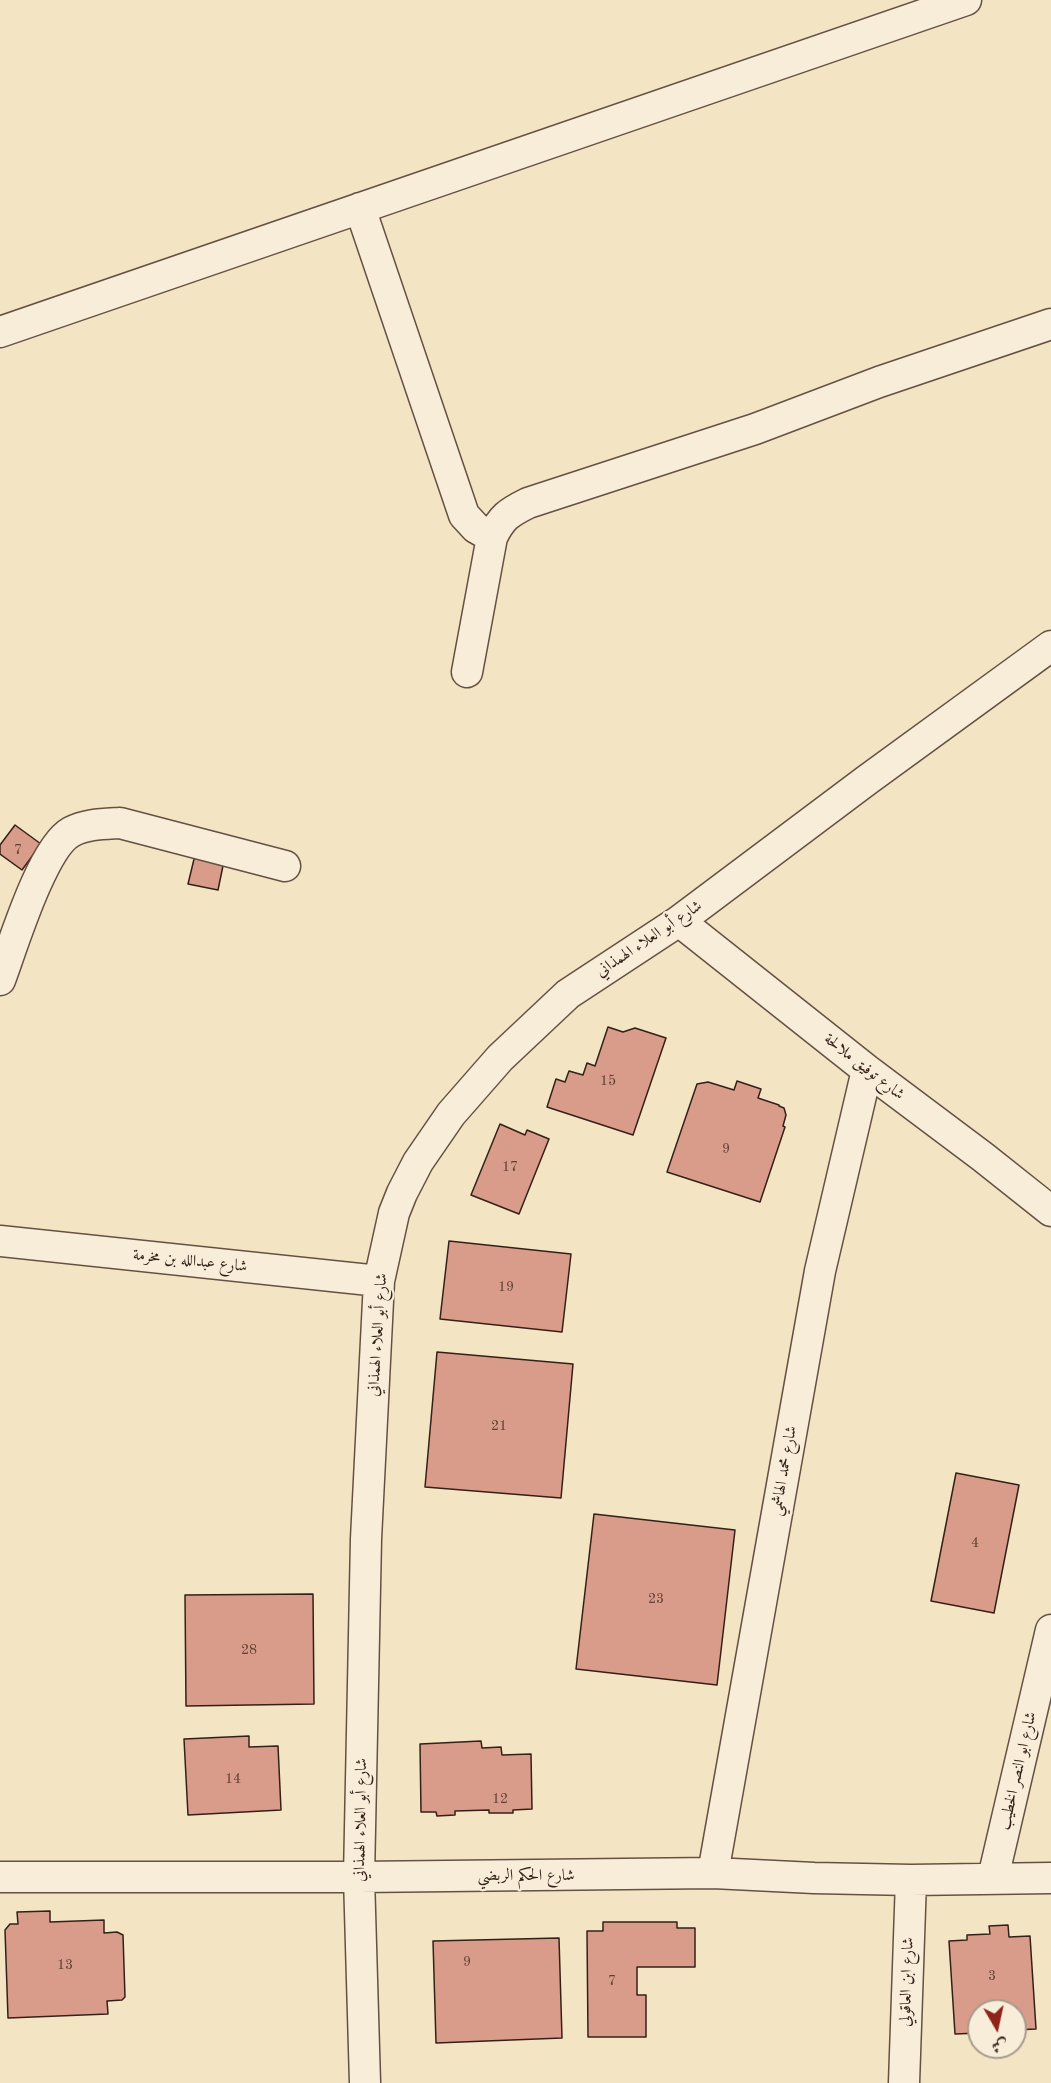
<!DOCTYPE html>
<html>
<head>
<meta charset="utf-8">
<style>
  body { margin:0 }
  #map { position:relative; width:1051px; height:2083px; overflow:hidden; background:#f3e4c4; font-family:"Old Standard TT",Amiri,serif }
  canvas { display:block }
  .north { position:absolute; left:967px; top:1999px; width:60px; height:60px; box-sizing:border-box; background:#f7edd9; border:2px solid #a99b8c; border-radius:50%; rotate:171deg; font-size:16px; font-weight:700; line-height:24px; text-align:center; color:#342018 }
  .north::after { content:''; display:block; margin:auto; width:21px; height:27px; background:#8f2418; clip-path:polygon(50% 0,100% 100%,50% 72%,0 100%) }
</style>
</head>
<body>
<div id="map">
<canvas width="1051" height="2083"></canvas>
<div class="north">ش</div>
</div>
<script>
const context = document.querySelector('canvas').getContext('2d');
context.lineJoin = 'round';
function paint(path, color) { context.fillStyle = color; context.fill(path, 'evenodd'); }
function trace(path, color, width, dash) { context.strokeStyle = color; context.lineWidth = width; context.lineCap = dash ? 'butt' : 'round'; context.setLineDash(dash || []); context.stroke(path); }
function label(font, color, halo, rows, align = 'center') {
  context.font = font + ' "Old Standard TT",Amiri,serif'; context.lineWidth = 4.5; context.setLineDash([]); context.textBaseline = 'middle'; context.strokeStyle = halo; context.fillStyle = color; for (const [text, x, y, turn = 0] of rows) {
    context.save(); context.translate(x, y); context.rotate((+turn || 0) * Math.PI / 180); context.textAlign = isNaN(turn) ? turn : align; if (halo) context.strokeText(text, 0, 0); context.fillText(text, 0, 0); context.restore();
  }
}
const building = new Path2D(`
  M15,825L41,844L22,870L0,854V845Z
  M195,855L224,861L218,890L188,884Z
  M608,1027L623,1032L635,1028L666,1038L633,1135L547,1107L556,1079L565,1082L569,1071L583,1075L587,1063L595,1066Z
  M737,1081L761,1089L758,1098L779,1105V1106L784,1108L786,1115L783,1126L785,1127L760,1202L667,1172L697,1084L708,1082L734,1090Z
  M500,1124L525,1135L527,1130L549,1139L519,1214L471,1195Z
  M449,1241L571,1254L562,1332L440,1319Z
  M437,1352L573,1364L561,1498L425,1487Z
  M956,1473L1019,1485L994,1613L931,1601Z
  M594,1514L735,1530L717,1685L576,1669Z
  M313,1594L314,1704L186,1706L185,1595Z
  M249,1736V1747L278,1746L281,1810L188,1815L184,1739Z
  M481,1741L482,1748L501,1747L502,1755L531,1754L532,1809L513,1810V1813H489V1810L455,1811V1815L437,1816L436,1812H421L420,1744Z
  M50,1911V1922L104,1920V1933L117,1932L123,1935L125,1997L122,2000L107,2001L108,2014L8,2018L5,1930L10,1924H18L17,1912Z
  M603,1922H677V1928H695V1967H637V1995H646V2037H588L587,1931H603Z
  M1008,1925L1009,1937L1030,1936L1036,2029L1015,2030V2011H979V2033L955,2034L949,1941L967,1940V1935L990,1934L989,1926Z
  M559,1938L562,2038L436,2043L433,1941Z`);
paint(building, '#da9c8a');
trace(building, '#342018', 1.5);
const street = new Path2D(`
  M360,208L464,515L476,528L492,537
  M0,332L966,0
  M467,672L492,537C502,517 508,513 528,503L755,429L879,382L1051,324
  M679,921L867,1070L983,1157L1051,1211
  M0,980C12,948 42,848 71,832C86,824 103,824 120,823L285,866
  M0,1241L379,1281
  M713,1873L820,1271L867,1070
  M0,1877H359L713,1873L814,1878L911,1880L1051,1878
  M993,1878L1051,1630
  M365,2083L359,1877L366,1539L379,1281L394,1213L402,1193L418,1162L451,1114L500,1058L568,994L679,921L867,780L1051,646
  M904,2083L911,1880`);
trace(street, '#645143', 33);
trace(street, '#f7edd9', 30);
label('14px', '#5e3f34', null, [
  ["7",18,850],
  ["15",608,1081],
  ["9",726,1149],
  ["17",510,1167],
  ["19",506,1287],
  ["21",499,1426],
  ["4",975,1543],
  ["23",656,1599],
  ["28",249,1650],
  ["14",233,1779],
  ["12",500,1799],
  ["9",467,1962],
  ["13",65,1965],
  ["3",992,1976],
  ["7",612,1981]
]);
label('16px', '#342018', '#f7edd9', [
  ["شارع أبو العلاء الهمذاني",649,939,-34],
  ["شارع توفيق ملالحة",864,1067,38],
  ["شارع عبدالله بن مخرمة",190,1261,6],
  ["شارع أبو العلاء الهمذاني",378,1335,-86],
  ["شارع محمد الهاشمي",784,1471,-80],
  ["شارع ابو النصر الخطيب",1018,1771,-77],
  ["شارع أبو العلاء الهمذاني",361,1820,-89],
  ["شارع الحكم الربضي",526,1876],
  ["شارع ابن العاقولي",907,1982,-88]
]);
</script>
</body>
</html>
